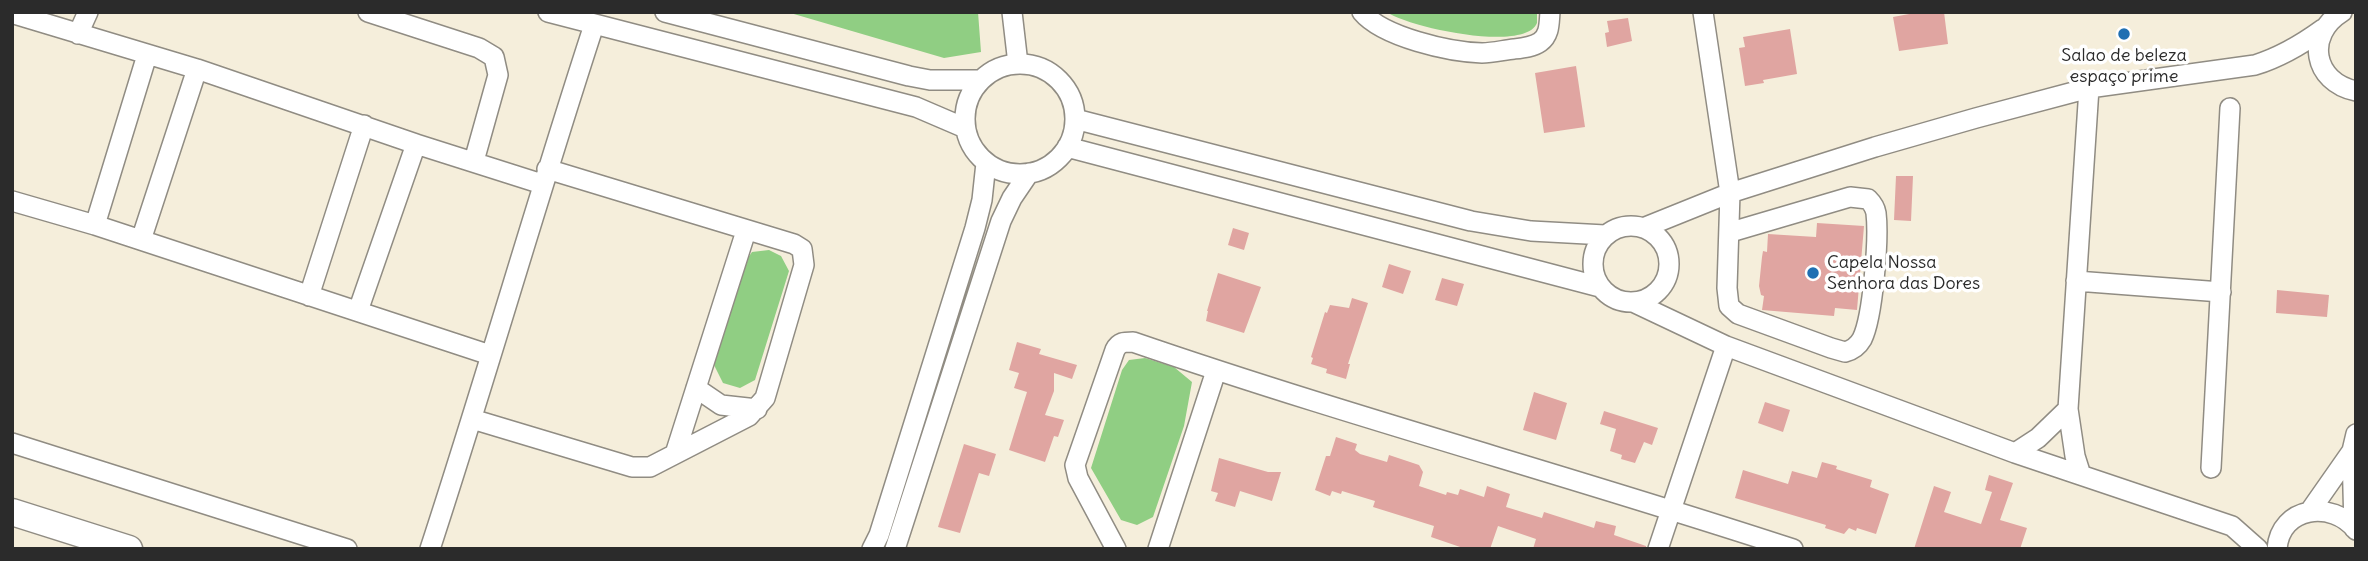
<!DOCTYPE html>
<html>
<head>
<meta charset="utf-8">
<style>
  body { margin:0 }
  #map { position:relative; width:2368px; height:561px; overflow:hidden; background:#f5eedb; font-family:Delius,sans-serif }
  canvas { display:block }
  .frame { position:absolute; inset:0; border:14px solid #2b2b2b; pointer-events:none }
</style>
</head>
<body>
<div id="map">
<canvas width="2368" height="561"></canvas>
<div class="frame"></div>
</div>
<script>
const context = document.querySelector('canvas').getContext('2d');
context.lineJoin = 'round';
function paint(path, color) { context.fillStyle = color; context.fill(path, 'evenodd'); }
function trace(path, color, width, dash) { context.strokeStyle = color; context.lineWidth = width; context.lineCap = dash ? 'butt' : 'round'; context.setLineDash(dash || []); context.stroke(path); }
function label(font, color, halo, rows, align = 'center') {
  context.font = font + ' Delius,sans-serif'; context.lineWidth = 7; context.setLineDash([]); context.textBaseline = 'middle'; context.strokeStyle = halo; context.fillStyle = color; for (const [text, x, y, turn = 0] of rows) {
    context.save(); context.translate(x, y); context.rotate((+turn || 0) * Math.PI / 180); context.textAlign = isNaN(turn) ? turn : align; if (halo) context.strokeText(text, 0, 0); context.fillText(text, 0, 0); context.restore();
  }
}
paint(new Path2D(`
  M787,12H978L981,52L944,58Z
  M1387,12H1537C1537,13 1537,23 1537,23C1525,53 1407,27 1387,12Z
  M769,250L781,256L789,271L755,380L740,388L723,383L714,365L745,262L752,252Z
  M1145,358L1174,367L1192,382L1184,426L1153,517L1137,525L1121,520L1091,468L1122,370L1129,360Z`), '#90ce83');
paint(new Path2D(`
  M1920,12H1944L1948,44L1899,51L1893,17Z
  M1628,18L1632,41L1607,47L1605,33L1609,32L1607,21Z
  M1790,29L1797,74L1763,80L1764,83L1745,86L1739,48L1745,47L1743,37Z
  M1576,66L1585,127L1544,133L1535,73Z
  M1896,176H1913L1911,221L1894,220Z
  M1817,223L1864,226L1857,310L1835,308L1834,316L1762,310L1764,296L1761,295L1759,286L1762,257L1763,251L1767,252L1768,234L1816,237Z
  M1233,228L1249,233L1244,250L1228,245Z
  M1389,264L1411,271L1403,294L1382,287Z
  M1218,273L1261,287L1244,333L1206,321L1208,311H1207Z
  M1442,278L1464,284L1457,306L1435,300Z
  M2277,290L2329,295L2327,317L2276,313Z
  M1352,298L1368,303L1348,364H1350L1346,379L1326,373L1327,369L1311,364L1313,358L1311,357L1325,312L1327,313L1330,305L1349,308Z
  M1017,342L1041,349L1039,354L1077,365L1072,379L1054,373V391L1045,415L1064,420L1058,437L1054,436L1045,462L1009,450L1027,392L1014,388L1019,373L1009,370Z
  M1534,392L1567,403L1556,440L1523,430Z
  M1765,402L1790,410L1783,432L1758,423Z
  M1604,411L1658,428L1652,445L1644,442L1635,463L1621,459L1622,455L1610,451L1616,429L1600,424Z
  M1336,437L1357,444L1355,450L1360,454L1387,462L1389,455L1419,465L1423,472L1419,486L1446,495L1447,492L1458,495L1460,489L1484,497L1487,486L1510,494L1506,507L1542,518L1544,512L1594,528L1596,521L1616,526L1614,535L1646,546V549H1533L1536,539L1498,526L1490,549H1466L1431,537L1434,526L1373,507L1375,501L1342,491L1341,494L1332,491L1330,496L1315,490L1326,456H1330Z
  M964,444L996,454L989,476L979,473L960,533L938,527Z
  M1219,458L1268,472H1281L1272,501L1240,491L1235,507L1215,501L1218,493L1211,491Z
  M1822,462L1837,466L1836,469L1872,480L1870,487L1889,494L1876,534L1857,528L1856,531L1849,528L1844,534L1825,528L1826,525L1735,498L1743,470L1788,484L1792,471L1817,478Z
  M1989,475L2013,483L2000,520L2027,528L2020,549H1914L1934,486L1951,492L1944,512L1981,524L1992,492L1985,490Z`), '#e0a5a1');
const minor = new Path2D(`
  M368,12L479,48L494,57L498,75L474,161
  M548,12L916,107L965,128
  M665,12L909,76L930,80H981
  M1012,12L1018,64
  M1362,12C1383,37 1449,52 1482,53C1493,53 1504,50 1514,49C1523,48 1533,47 1540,42C1550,35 1549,23 1550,12
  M1703,12L1730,193L1727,288L1729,306L1738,314L1831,348L1845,352C1853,350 1858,346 1862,339C1873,317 1879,238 1876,213C1875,207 1872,203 1868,199L1850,197L1731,232
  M2342,12C2305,35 2313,82 2356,91
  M14,14L197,69L416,144L542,184
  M78,34L88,12
  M965 119a55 55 0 1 1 110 0a55 55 0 1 1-110 0Z
  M1075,119L1471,221L1531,231L1605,235
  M1067,147L1600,287
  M12,201L95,225L490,355
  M95,225L147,55
  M1593 264a38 38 0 1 1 76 0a38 38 0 1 1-76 0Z
  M1643,228L1730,193L1875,147L1976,118L2089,88L2255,65C2281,57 2301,45 2323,29
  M141,240L197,69
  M2076,281L2221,292
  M309,296L364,125
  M1633,302L1726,346L2015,453L2232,526L2258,549
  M358,311L416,144
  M696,388L721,405L757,409
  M472,419L632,467H650L749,416L765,398L804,265L802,249L794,244L547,169
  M12,443L347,549
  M2015,453L2038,438L2068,409
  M675,454L746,231
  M2211,468L2230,108
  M2081,475L2075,456L2068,409L2089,88
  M2310,511L2352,451
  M2354,528L2352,451L2356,434
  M430,549C487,375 537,199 594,25
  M872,549L879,535L975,228L982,200L986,163
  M895,549L1001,221L1012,198L1029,173
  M1116,549L1078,478L1075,465L1115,350C1119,342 1124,342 1133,342C1351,417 1574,477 1793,549
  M1158,549L1216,371
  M1658,549L1726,346
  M2277,549C2280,506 2333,500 2356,530`);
const major = new Path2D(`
  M12,512L129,549`);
trace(minor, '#908c83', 22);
trace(major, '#908c83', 29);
trace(minor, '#fff', 19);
trace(major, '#fff', 26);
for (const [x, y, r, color] of [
  [2124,34,7,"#1f6fb2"],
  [1813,273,7,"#1f6fb2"]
]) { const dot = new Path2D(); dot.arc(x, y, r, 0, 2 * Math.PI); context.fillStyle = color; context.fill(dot); trace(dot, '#fff', 2.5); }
label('18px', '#2b2b2b', '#fff', [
  ["Salao de beleza",2124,56],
  ["espaço prime",2124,77],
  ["Capela Nossa",1827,263,"left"],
  ["Senhora das Dores",1827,284,"left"]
]);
</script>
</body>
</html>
